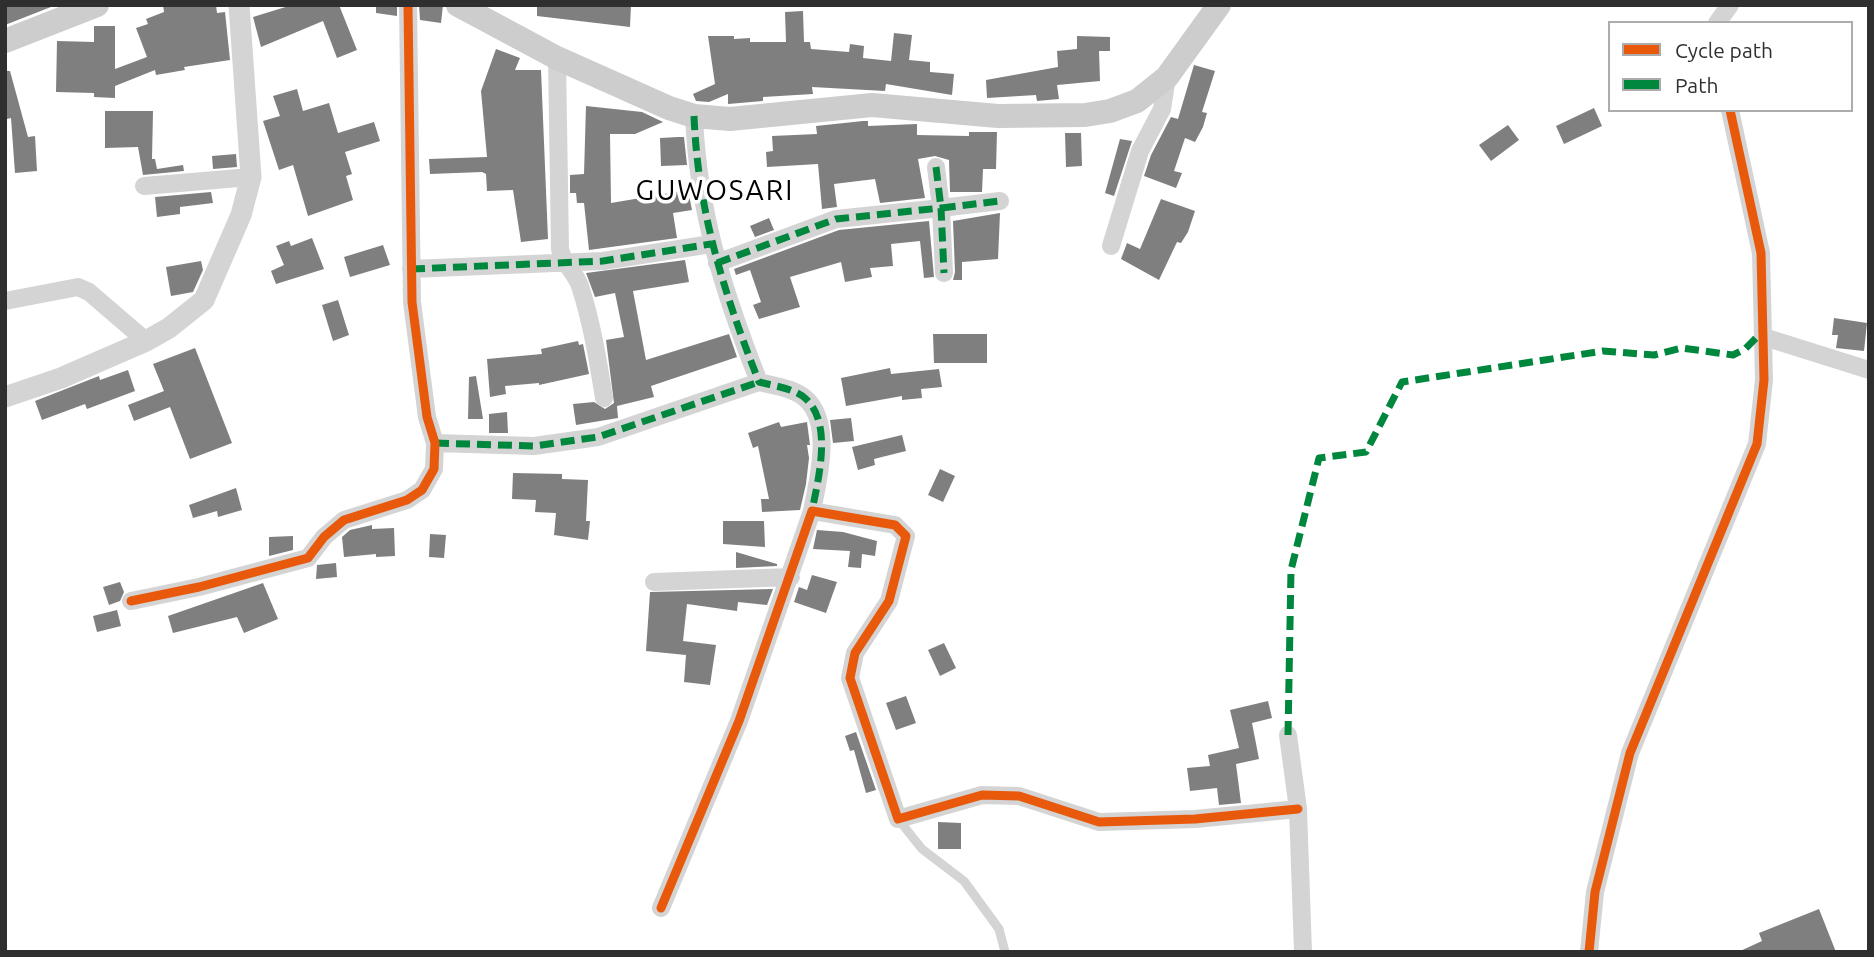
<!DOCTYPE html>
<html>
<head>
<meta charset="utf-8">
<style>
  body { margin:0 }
  #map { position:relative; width:1874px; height:957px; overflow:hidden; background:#fff; font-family:Ubuntu,sans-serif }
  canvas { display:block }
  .frame { position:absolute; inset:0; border:7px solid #2f2f2f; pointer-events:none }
  .legend { position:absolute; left:1608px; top:21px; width:245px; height:91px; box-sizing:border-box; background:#fff; border:2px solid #acacac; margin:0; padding:9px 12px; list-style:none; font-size:21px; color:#2f2f2f }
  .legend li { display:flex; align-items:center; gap:14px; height:35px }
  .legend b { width:35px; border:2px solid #acacac }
</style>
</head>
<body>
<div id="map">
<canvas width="1874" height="957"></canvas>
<div class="frame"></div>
<ul class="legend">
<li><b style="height:9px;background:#e8590c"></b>Cycle path</li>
<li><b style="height:9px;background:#00873e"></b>Path</li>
</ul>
</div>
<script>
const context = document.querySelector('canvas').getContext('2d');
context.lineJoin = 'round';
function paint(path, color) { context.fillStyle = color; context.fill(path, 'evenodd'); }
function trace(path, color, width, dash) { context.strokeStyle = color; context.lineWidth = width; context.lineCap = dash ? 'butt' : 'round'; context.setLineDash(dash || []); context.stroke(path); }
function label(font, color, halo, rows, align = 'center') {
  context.font = font + ' Ubuntu,sans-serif'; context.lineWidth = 7; context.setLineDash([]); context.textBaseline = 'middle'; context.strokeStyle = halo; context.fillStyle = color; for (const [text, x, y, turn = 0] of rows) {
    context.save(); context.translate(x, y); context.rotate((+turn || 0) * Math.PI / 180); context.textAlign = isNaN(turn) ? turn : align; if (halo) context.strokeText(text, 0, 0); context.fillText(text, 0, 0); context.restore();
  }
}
paint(new Path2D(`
  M5,5H56L5,25Z
  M163,5H216L217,13L225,12L230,60L184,67L185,70L156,75L155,70L115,86V98L94,97V93L56,92L57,41L94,42V26H115V69L147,57L136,28L148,24L146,19L164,12Z
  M292,5H339L357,50L337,58L323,21L261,47L253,17Z
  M376,5H397V16L376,13Z
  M419,5H443L441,23L420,20Z
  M537,5H631L630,27L537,16Z
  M803,11L804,42H810L811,49L849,52L850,44L864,46L863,58L891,61L894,33L912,35L909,60L930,62V72L954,74L952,95L886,84L885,91L812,87L813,94L763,97V101L728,104V94L709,102L696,101L693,94L715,84L708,36H734V39L750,38V42H786L785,12Z
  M1077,36L1110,37V51H1099L1100,81L1057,85L1059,99L1037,101L1036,95L987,98L986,80L1058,67L1057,51L1077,49Z
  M496,49L520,58L515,70H541L548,239L521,242L513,190L487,191L486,174L482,172L430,174L429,159L487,157L481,91Z
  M1194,65L1215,71L1202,112L1207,113L1203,127L1195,142L1185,138L1174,171L1182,173L1176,188L1144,176L1151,155L1171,117L1178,119Z
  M5,71H10L28,137L35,136L37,171L15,173L11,118L7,119L5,111Z
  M297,89L303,111L329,103L338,133L374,122L380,141L345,152L352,174L346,176L353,200L308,216L293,165L279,170L263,121L280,116L273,96Z
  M586,106L642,112L663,122L635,134H610L611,203L688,190L692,210L673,213L677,238L589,250L584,203H577L576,193H570V175L584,174Z
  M1594,108L1602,126L1564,144L1556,126Z
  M105,111H153L152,159H155L157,169L183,165L184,171L143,175L138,147L105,148Z
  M863,121H868V126L917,124V135L969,136V132H997L996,169H983L982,192H950L949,160L935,156L918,159L925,198L880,203L875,179L834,184L837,207L822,209L818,164L767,167L766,152L773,151L772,136L817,134L816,126Z
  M1508,125L1519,140L1491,161L1479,145Z
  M1065,133H1081L1082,166L1066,167Z
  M678,137H684L687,165L661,166L660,138Z
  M1120,139L1132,141L1114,196L1105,193Z
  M236,154L237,167L213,169L212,156Z
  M211,192L213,203L180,207V214L157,217L155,197Z
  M1161,199L1195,211L1188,232L1181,243L1177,242L1159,280L1121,259L1127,243L1140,249Z
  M1000,213L998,259L962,262V280H953L955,272L953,221Z
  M769,218L774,230L755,237L750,226Z
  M929,221L934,277L924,278L920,241L891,244L893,266L870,268L872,277L845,282L841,262L790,277L800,307L759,319L753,305L761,302L750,270L736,275L734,269L839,230Z
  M312,238L324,269L276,284L271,271L284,265L276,246L289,241L291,246Z
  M383,245L390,265L350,277L344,257Z
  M685,260L689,282L633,291L646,360L729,334L737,357L651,386L654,397L617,406L618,418L576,425L573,404L594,402L605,409L614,403L606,340L624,337L615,293L595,297L586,273Z
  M201,261L203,270L193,292L171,296L166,267Z
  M338,300L349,335L333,341L322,305Z
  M1834,318L1867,323L1864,351L1836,348L1838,335H1832Z
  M933,334H987V363H934Z
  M578,341L579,345L583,344L589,374L539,385V383L505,386L506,394L490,397L487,359L542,354L541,349Z
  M195,348L232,443L190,459L170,407L134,421L128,405L164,391L153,364Z
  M890,368L891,374L939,369L942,387L921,389L922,398L902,400V396L846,406L841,378Z
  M128,370L135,391L87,409L85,404L42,420L35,401L99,376L100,380Z
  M476,376L483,419H468L469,377Z
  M507,412L508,433H489V414Z
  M851,418L854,441L833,443L830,420Z
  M779,422L781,427L807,422L810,445H807L809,458L806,484L800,510L762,512L761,499H769L758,446L753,448L748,433Z
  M902,435L906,451L874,459L875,465L858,470L852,447Z
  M940,469L955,476L943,502L928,495Z
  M513,473L562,474V479L588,480L586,521H590L588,540L554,535L556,513L535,512L536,500L512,499Z
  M236,488L242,510L218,517L217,511L193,518L189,505Z
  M723,521H764L765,547L723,544Z
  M372,525V529L394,528L395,556L376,557V554L344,557L342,537L350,530Z
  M817,530L843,532L877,541L875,556L862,554L861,568L848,567L850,551L813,549Z
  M430,534L446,535L444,558L429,557Z
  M293,536V550L269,556V537Z
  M736,552L777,564V566L736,568Z
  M336,563L337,577L316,579L317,565Z
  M812,575L837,582L826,613L794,602L799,587L807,590Z
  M120,582L124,592L120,601L109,605L103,587Z
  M263,583L278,619L244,633L237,617L173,633L168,616Z
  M773,589L767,605L738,602L737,611L687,604L683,641L716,645L710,685L684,682L686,655L646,651L650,592Z
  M117,610L121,626L97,632L93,616Z
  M944,643L956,668L940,676L928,650Z
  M906,696L916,723L896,730L886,703Z
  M1268,701L1272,718L1252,723L1259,759L1236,764L1241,803L1219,805L1217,788L1190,791L1187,768L1210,766L1208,755L1239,748L1230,710Z
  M856,732L876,790L866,793L854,750L850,751L845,736Z
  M938,822L961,823V849H938Z
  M1819,909L1836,952H1738L1762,941L1759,933Z`), '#7f7f7f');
trace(new Path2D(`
  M898,819L922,849L964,881L999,929L1005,952`), '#d4d4d4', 9);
trace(new Path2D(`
  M1717,23L1730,5
  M557,58L560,249C563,264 574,270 580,286C592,323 598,361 604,398
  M694,116C698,213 724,293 759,382C774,386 794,388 806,399C833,424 818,480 812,511
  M936,167L941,208L1000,201
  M144,186L251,177
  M1111,246L1140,151L1162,109L1167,77
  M717,263L836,219L941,208L944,273
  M411,269L603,261L711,244
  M5,301L78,287L89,292L146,341
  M1764,337L1869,370
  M435,443L534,446L598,437L759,382
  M654,582L791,577
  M131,601L199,587L308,558L324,537L344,520L407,500L422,490L434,469L435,443L427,417L412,302L408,5
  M1288,735L1298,809L1303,952
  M661,908L739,721L812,511L895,525L906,536L889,601L855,653L850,678L898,819L982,795L1019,796L1099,822L1195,819L1298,809
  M1589,952L1595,892L1630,753L1757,444L1764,380L1761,253L1730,110`), '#d4d4d4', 18);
trace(new Path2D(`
  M5,397L61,378L146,341L169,328L204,300L241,215L251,177L239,5`), '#d4d4d4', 21);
trace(new Path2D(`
  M458,5L557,58L669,108L694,116L730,119L872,105L998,116L1085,115L1110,111L1137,101L1167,77L1219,5
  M5,41L97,5`), '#cdcdcd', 24);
trace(new Path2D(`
  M694,116C698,213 724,293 759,382C774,386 794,388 806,399C833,424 818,480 812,511
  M936,167L941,208L1000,201
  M717,263L836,219L941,208L944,273
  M411,269L603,261L711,244
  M435,443L534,446L598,437L759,382
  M1288,735L1291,570L1319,458L1366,452L1402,382L1603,351L1654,355L1682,348L1733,355L1745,349L1763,331`), '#00873e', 7, [14, 7]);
trace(new Path2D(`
  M131,601L199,587L308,558L324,537L344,520L407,500L422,490L434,469L435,443L427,417L412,302L408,5
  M661,908L739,721L812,511L895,525L906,536L889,601L855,653L850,678L898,819L982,795L1019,796L1099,822L1195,819L1298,809
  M1589,952L1595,892L1630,753L1757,444L1764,380L1761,253L1730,110`), '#e8590c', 9);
context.letterSpacing = '2px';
label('28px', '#000', '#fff', [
  ["GUWOSARI",715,191]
]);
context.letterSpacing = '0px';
</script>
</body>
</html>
